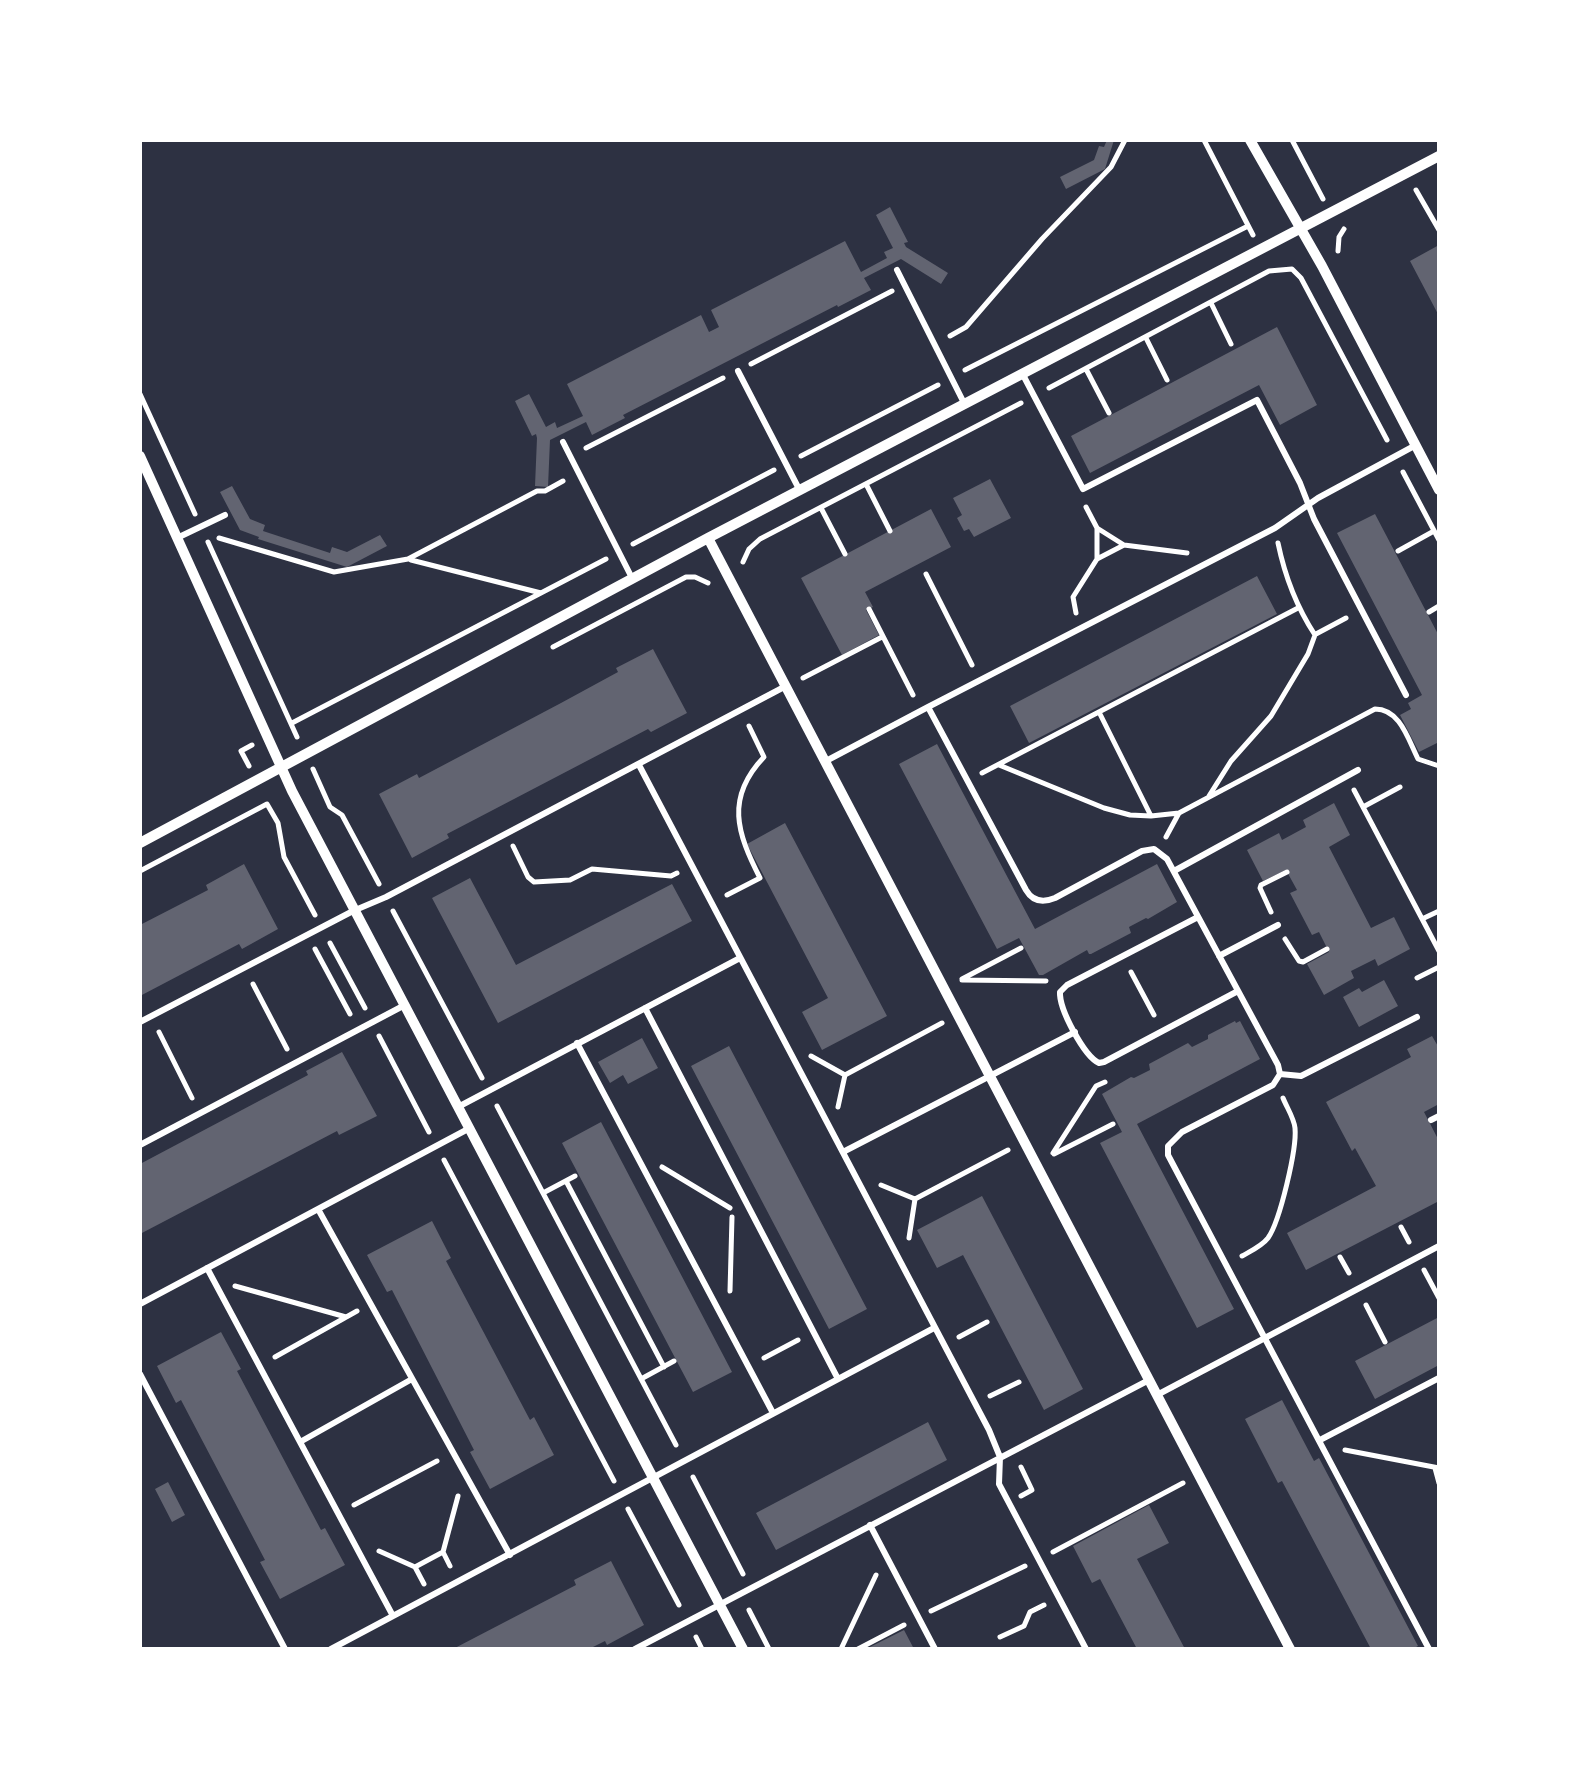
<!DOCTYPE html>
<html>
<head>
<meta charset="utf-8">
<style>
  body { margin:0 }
  #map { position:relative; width:1579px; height:1789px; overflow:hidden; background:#2d3142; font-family:Overpass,sans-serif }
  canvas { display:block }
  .frame { position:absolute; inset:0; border:142px solid #fff; pointer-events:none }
</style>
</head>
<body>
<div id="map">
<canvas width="1579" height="1789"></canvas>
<div class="frame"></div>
</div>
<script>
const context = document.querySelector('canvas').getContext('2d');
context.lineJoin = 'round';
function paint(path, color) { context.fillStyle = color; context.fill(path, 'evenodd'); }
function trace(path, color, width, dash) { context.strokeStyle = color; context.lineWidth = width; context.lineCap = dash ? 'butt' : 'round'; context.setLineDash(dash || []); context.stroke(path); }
paint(new Path2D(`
  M1107,140H1114L1105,169L1066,189L1060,177L1094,160L1099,146L1104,147Z
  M890,207L908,242L904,243L906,247L948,273L941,284L901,259L864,278L871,290L838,307L837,305L623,415L625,418L592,435L586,422L550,440L548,487L535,486L537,438L536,434L532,436L515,401L529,394L546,427L555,422L557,428L583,416L567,384L701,315L709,332L719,327L711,310L845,241L861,272L887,258L884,252L893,248L876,215Z
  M1439,245V316L1410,261Z
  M1277,327L1317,405L1280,425L1259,385L1090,473L1071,436Z
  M990,479L1011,518L974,537L969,529L964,531L957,518L962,515L953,498Z
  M232,486L250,519L265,525L263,531L330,553L332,547L347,552L380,535L387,546L347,567L258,539L259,537L240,530L220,492Z
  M931,509L951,547L865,592L873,607L866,610L879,635L842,655L801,578Z
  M1375,514L1439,636V742L1419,752L1400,715L1411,709L1408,703L1422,695L1337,533Z
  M1257,576L1277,614L1029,743L1010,706Z
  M653,649L687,713L651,732L648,729L447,834L449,838L412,858L379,794L417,774L419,778L561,703L618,672L616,668Z
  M937,744L1035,929L1157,864L1177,902L1148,919L1146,918L1129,927L1131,933L1091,954H1089L1087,950L1043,975H1039L1019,938L997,949L899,764Z
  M1334,803L1350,835L1329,847L1371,928L1394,917L1410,949L1378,966L1375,959L1351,971L1354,978L1324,995L1307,964L1329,952L1319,932L1312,935L1290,893L1297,890L1286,870L1263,881L1247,850L1279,833L1282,840L1306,827L1303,820Z
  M785,823L887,1016L822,1050L802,1012L828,998L747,844Z
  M244,864L278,929L242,949L239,944L140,996V925L208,890L206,885Z
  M470,878L516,965L672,884L692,921L498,1023L432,898Z
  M1384,980L1398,1006L1359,1027L1343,997L1359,988L1362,992Z
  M1235,1021L1236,1023L1240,1021L1260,1059L1137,1124L1234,1309L1197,1328L1100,1143L1122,1132L1102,1094L1131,1077L1134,1078L1150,1070L1149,1064L1188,1043L1192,1047L1208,1039V1035Z
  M1432,1036L1439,1048V1104L1424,1112L1439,1141V1201L1306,1270L1287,1233L1376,1186L1355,1148L1352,1151L1326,1102L1411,1057L1407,1049Z
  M642,1038L658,1068L628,1084L623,1075L610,1083L598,1062Z
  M729,1046L867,1309L829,1329L691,1066Z
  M342,1052L377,1116L339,1135L337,1131L140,1234V1164L308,1075L306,1071Z
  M601,1122L732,1372L693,1392L562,1143Z
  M982,1196L1083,1389L1044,1410L963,1255L937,1268L917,1230Z
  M432,1221L451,1258L446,1261L530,1420L534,1417L554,1455L490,1489L470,1452L474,1450L392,1290L387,1292L367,1255Z
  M1439,1317V1365L1375,1399L1355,1361Z
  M221,1332L241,1369L237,1371L321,1530L325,1528L345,1565L280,1599L260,1562L265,1560L181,1400L176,1403L157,1366Z
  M1282,1400L1314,1461L1319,1458L1418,1646L1412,1649H1371L1282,1481L1278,1483L1245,1419Z
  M928,1422L947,1460L776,1550L756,1513Z
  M168,1482L185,1515L172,1522L155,1489Z
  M1149,1505L1169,1543L1137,1559L1185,1649H1137L1100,1579L1092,1583L1073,1546Z
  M611,1561L644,1625L607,1645L605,1641L589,1649H453L576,1585L574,1580Z
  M904,1630L914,1649H866Z`), '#626471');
trace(new Path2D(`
  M1204,140L1253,235
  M1292,140L1323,199
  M1416,190L1439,230
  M1338,251L1339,237L1344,229
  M1211,303L1231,344
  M950,336L966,327L1042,239L1111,167L1125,140
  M1146,338L1167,380
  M751,364L892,291
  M1086,369L1109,413
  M965,370L1248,226
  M1049,388L1269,271L1292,269L1301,278L1387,440
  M140,394L195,514
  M586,448L723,378
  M801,456L938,385
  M1403,472L1439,540
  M866,484L890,531
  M1086,507L1097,528L1124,545L1187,553
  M821,508L845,554
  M219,538L334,572L408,559L537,491H545L563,481
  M208,542L297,737
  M633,544L774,470
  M1398,551L1434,531
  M1097,559L1124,545
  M411,560L541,593
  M743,562L749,549L760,539L1021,403
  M926,574L972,665
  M869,609L913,695
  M1429,612L1439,606
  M1076,613L1073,597L1097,559V528
  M1316,634L1346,618
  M553,647L686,577H695L708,583
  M803,678L882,637
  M1099,712L1151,816L1179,813L1375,709C1400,709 1408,739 1418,759L1439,766
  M292,723L606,559
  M999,765L1104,808L1130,815L1151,816
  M249,766L241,751L252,745
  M313,769L330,807L342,815L379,884
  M982,773L1298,608
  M1354,790L1439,951
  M1209,796L1231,761L1271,716L1308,654L1315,635C1296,606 1285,577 1278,543
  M1363,807L1400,787
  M1166,837L1179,813
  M513,846L528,877L534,882L570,880L592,869L671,876L677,873
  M140,871L267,804L278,823L284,857L315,915
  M727,895L760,878C737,833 725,798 764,757L749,726
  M393,911L482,1078
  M1271,912L1260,888L1261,885L1287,872
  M1422,919L1439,911
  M1285,939L1299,961L1303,962L1327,949
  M330,943L365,1008
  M315,949L350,1014
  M1131,972L1154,1015
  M1417,978L1439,967
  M962,979L1021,948
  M962,980L1046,981
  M253,984L287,1049
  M159,1032L192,1098
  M379,1036L429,1132
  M811,1056L845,1075L942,1023
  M497,1106L676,1445
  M838,1107L845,1075
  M1053,1153L1096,1086L1105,1082
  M1054,1154L1113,1124
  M444,1160L614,1481
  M662,1167L730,1208
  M566,1181L664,1367
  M881,1185L915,1199
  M543,1193L575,1176
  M1401,1227L1409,1242
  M909,1238L915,1199L1008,1150
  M1242,1256C1251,1251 1262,1246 1268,1238C1280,1221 1297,1149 1295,1128C1294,1118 1287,1108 1283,1098
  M1340,1257L1349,1273
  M1424,1270L1439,1298
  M235,1286L346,1317
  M730,1291L732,1217
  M1366,1305L1385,1342
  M959,1337L987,1322
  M275,1357L357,1311
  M764,1358L798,1340
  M641,1379L674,1361
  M990,1396L1019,1382
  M1345,1450L1439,1468
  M1435,1468L1439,1483
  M693,1477L743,1574
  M1021,1496L1032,1490L1021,1467
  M354,1505L437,1461
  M628,1509L679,1605
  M379,1551L415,1567L424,1584
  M1053,1552L1183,1483
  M450,1566L443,1552L458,1496
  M415,1567L443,1552
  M749,1610L769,1649
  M931,1611L1025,1566
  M696,1637L702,1649
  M1000,1637L1024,1626L1030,1612L1044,1605
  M841,1649L876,1575
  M858,1649L904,1625`), '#fff', 5);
trace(new Path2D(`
  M897,270L964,403
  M738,371L799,489
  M1022,373L1083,489L1257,400L1300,483L1314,519L1406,695
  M563,442L632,578
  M177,538L225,515
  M928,707L1275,528L1318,498L1416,445
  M826,761L928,707L1026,890C1033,902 1043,903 1055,898L1142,851L1154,849L1167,859L1278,1065L1280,1074L1273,1085L1182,1132L1168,1146V1155L1429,1649
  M639,765L989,1430L1000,1457L999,1484L1086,1649
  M1174,871L1358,770
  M1198,917L1067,985L1060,992C1059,1009 1084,1056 1099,1063L1104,1062L1238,991
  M1219,956L1278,925
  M645,1008L838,1379
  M140,1022L353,911L386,897L786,686
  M577,1043L773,1413
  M1280,1074L1301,1076L1417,1017
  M458,1107L740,958
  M1431,1120L1439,1116
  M140,1145L403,1006
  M843,1152L1075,1032
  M318,1209L510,1555
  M207,1268L393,1616
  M140,1304L468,1129
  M140,1374L285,1649
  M1157,1395L1439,1246
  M1320,1440L1439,1378
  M300,1442L412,1379
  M870,1525L935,1649
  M331,1649L934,1328
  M635,1649L1149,1380`), '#fff', 6);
trace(new Path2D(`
  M1250,140L1322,266L1439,490
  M140,456L292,791L743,1649
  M708,538L1290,1649
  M140,843L708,538L1439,156`), '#fff', 10);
</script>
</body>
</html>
